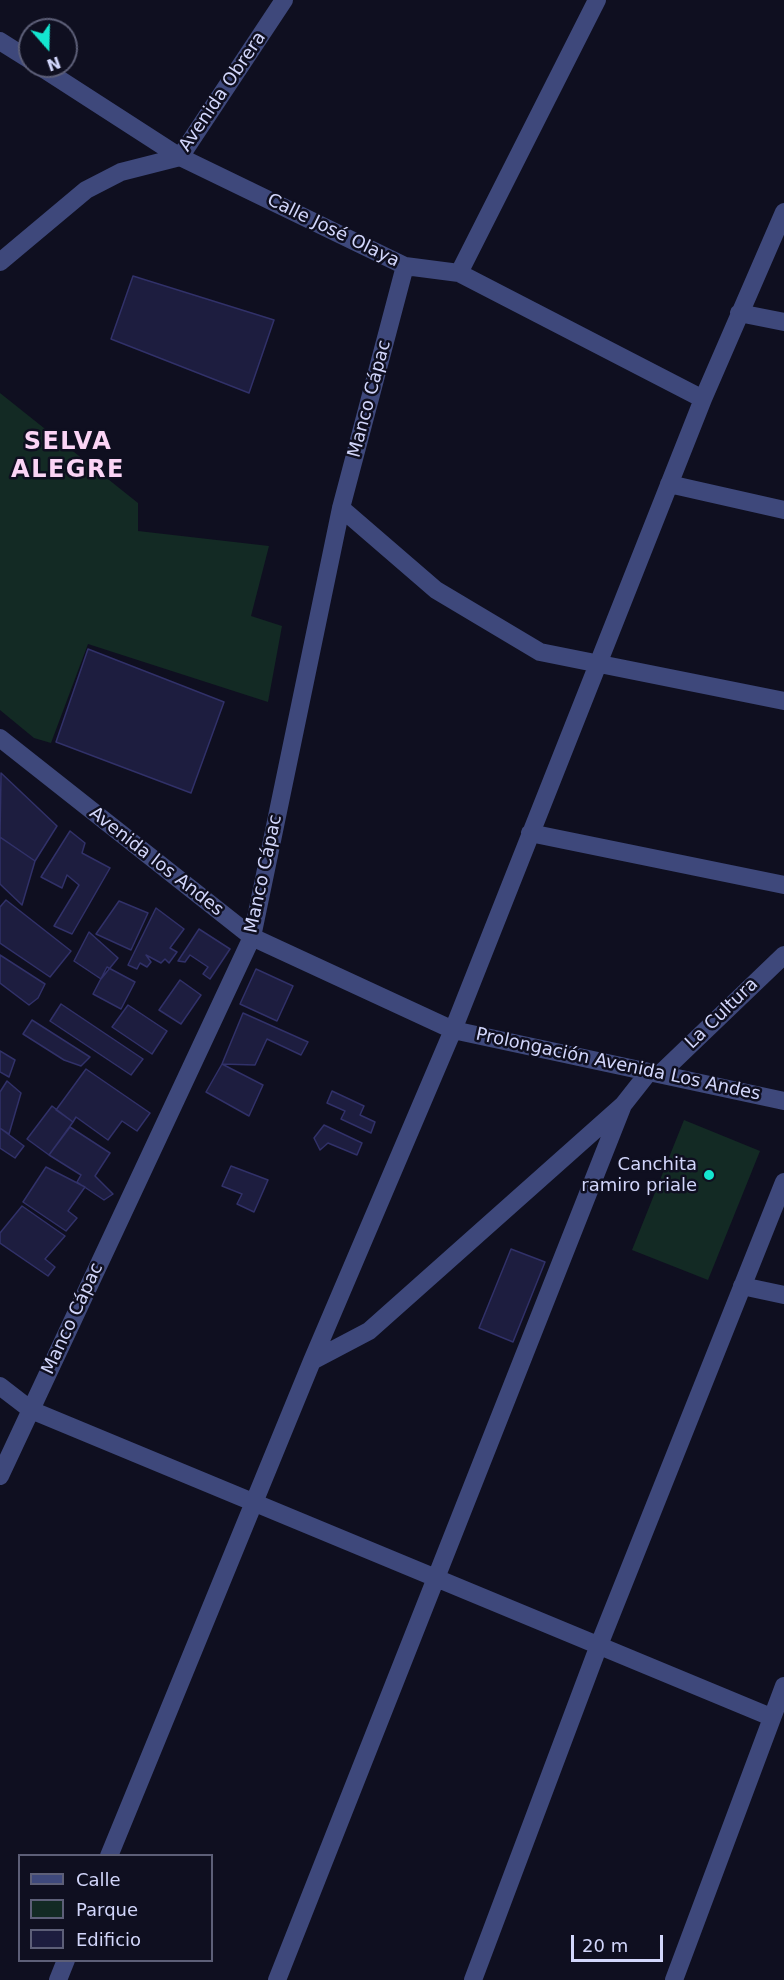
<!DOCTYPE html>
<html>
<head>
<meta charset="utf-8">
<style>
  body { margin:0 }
  #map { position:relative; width:784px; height:1980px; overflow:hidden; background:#0f0f20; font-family:"DejaVu Sans",sans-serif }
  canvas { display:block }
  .legend { position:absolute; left:18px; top:1854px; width:195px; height:108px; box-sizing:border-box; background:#0f0f20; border:2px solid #5d5f78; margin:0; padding:8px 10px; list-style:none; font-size:18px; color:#d2d6fb }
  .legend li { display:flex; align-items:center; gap:12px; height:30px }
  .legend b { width:30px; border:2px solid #5d5f78 }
  .north { position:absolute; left:18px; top:18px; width:60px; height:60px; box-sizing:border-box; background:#0f0f20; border:2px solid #5d5f78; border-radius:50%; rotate:160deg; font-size:16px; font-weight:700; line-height:24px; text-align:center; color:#d2d6fb }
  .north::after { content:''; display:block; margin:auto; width:21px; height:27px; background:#14e6d0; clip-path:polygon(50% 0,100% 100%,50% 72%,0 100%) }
  .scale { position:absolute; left:571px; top:1935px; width:92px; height:27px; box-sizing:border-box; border:3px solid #d2d6fb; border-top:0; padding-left:8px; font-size:18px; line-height:21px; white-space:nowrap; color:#d2d6fb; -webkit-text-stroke:4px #0f0f20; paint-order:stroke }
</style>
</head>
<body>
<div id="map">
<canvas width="784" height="1980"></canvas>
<ul class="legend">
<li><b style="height:8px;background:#3e487b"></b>Calle</li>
<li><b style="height:16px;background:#132a24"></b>Parque</li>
<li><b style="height:16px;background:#1d1d3f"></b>Edificio</li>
</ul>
<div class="north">N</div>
<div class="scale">20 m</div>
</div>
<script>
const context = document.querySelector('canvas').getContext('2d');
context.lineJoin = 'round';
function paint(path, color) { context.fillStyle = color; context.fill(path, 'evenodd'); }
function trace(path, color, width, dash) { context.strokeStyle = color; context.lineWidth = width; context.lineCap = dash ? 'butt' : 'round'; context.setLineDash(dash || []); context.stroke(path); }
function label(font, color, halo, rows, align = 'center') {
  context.font = font + ' "DejaVu Sans",sans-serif'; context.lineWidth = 5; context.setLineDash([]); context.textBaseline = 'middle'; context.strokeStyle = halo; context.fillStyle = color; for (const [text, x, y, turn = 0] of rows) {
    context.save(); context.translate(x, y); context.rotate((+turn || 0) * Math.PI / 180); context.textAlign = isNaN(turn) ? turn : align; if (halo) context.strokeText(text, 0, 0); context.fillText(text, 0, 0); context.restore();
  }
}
paint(new Path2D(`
  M0,393L138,503V531L269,546L251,616L282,626L268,702L88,644L51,743L34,738L0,710Z
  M684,1120L760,1151L708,1280L632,1250Z`), '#132a24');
const building = new Path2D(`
  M133,276L274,320L249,393L111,339Z
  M88,649L224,702L191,793L56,742Z
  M1,773L57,826L35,861L0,837Z
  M70,831L85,843L82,853L110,868L72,934L54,926L79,885L67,875L62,888L41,877Z
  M0,837L35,861L22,905L0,884Z
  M6,900L71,951L50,977L0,943V907Z
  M119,901L148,913L131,950L96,934Z
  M156,908L184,929L170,948L177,952L169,963L165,959L161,963L146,955L151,962L147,967L140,963L137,969L128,965Z
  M199,929L230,949L210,979L203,974L208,967L190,955L185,962L178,961Z
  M89,932L118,958L101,979L74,961Z
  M0,955L45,984L38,998L29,1005L0,983Z
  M107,967L135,982L121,1009L93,994Z
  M256,969L293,986L277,1021L240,1004Z
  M180,980L201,995L181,1024L159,1010Z
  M61,1004L143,1059L131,1075L50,1021Z
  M128,1005L167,1031L152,1054L112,1027Z
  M243,1013L308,1042L301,1055L267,1039L255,1065L222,1064Z
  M32,1020L90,1057L81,1066L64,1060L23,1034Z
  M0,1051L15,1060L9,1077L0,1072Z
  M222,1064L263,1085L249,1116L206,1092Z
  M86,1069L150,1113L137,1131L122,1121L108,1140L76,1117L73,1122L56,1110Z
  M7,1081L21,1093L9,1134L0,1128V1092Z
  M332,1091L364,1106L360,1115L375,1122L371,1133L341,1119L345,1111L327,1103Z
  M52,1106L73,1122L49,1155L27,1139Z
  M324,1125L362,1143L357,1155L328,1143L320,1150L314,1138Z
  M70,1127L110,1153L95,1176L113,1194L104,1200L77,1182L81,1175L49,1155Z
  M0,1128L24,1146L15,1158L0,1148Z
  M231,1166L268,1180L254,1212L237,1204L242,1194L222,1186Z
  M46,1167L85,1187L68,1211L77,1218L66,1231L23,1202Z
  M22,1206L65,1236L45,1259L55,1267L48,1276L0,1243V1233Z
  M511,1249L545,1262L513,1342L479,1328Z`);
paint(building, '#1d1d3f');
trace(building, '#313169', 1.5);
trace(new Path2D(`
  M0,41L30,60
  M39,66L180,157L405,266L459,273L703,399
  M0,262L86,190L121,172L180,157L284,0
  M459,273L597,0
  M739,313L784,322
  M669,484L784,510
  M341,508L436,590L540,652L784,701
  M0,738L252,937L453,1030L784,1101
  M530,833L784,885
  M660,1074L784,955
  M742,1286L784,1295
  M312,1361L369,1331L623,1105L649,1072
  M0,1386L31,1410L771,1717
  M0,1476L252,937L341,508L405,266
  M109,1856L312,1361L453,1030L703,399L784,212
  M58,1980L66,1960
  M277,1980L623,1105
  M473,1980L599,1645L784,1182
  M674,1980L784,1686`), '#3e487b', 18);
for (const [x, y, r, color] of [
  [709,1175,6,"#14e6d0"]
]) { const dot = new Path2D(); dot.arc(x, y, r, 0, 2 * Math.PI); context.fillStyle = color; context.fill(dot); trace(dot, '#0f0f20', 2); }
label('18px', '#d2d6fb', '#0f0f20', [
  ["Avenida Obrera",223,92,-56],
  ["Calle José Olaya",333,231,26],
  ["Manco Cápac",370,399,-75],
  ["Avenida los Andes",156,862,38],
  ["Manco Cápac",264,874,-78],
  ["La Cultura",722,1014,-44],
  ["Prolongación Avenida Los Andes",618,1065,12],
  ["Manco Cápac",73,1319,-65]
]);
label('18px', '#d2d6fb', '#0f0f20', [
  ["Canchita",697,1165],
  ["ramiro priale",697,1186]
], 'right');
context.letterSpacing = '1.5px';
label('bold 24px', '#fbd4f5', '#0f0f20', [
  ["SELVA",68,443],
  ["ALEGRE",68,471]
]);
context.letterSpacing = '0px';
</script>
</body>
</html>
